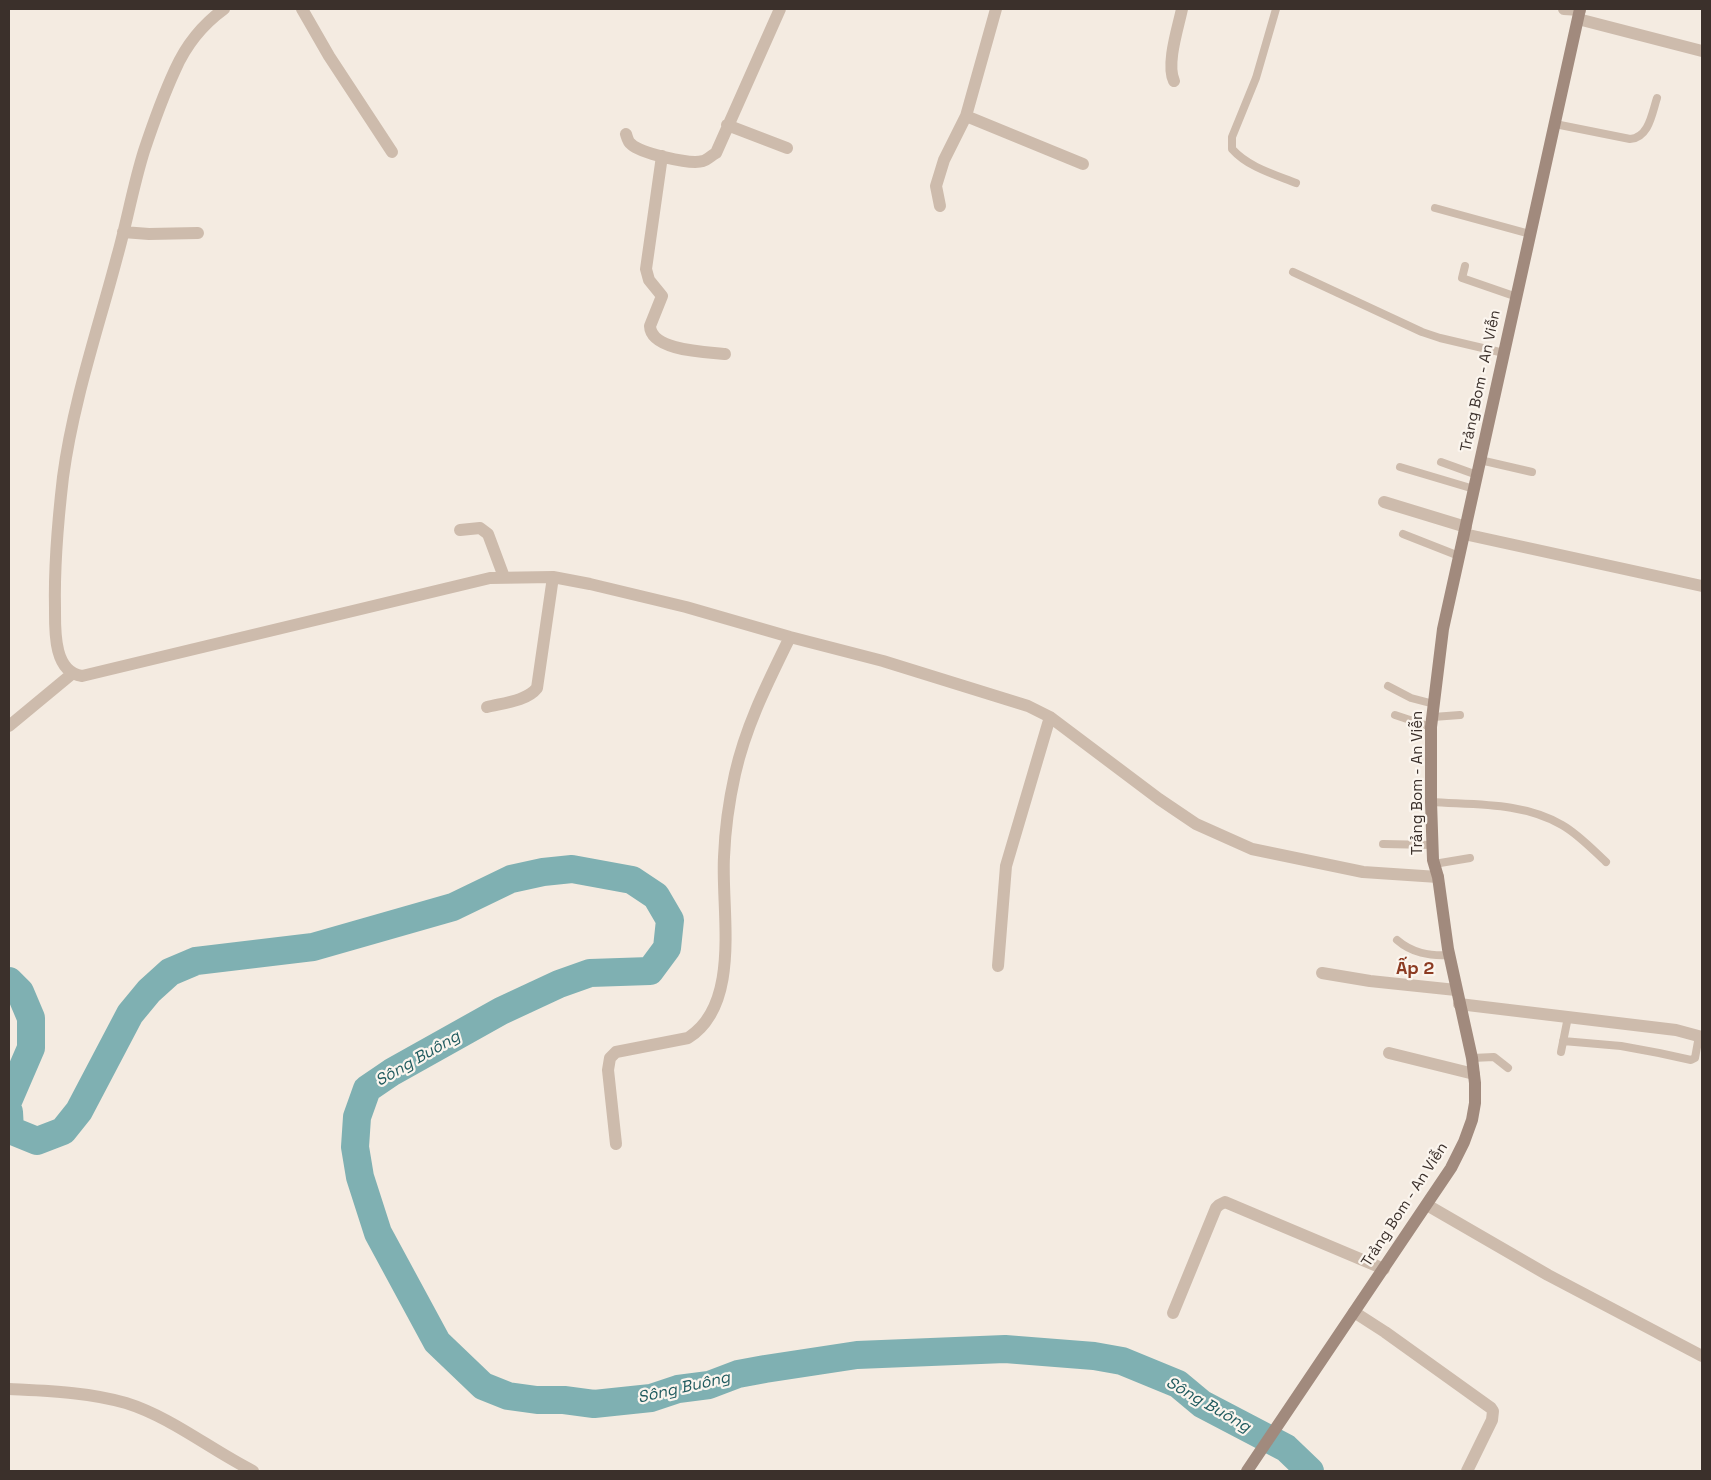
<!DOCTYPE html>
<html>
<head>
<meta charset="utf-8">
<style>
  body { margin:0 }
  #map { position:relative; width:1711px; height:1480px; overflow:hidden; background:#f4ebe1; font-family:"Space Grotesk",sans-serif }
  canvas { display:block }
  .frame { position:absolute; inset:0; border:10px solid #3b302b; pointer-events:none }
</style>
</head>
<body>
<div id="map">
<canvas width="1711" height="1480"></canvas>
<div class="frame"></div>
</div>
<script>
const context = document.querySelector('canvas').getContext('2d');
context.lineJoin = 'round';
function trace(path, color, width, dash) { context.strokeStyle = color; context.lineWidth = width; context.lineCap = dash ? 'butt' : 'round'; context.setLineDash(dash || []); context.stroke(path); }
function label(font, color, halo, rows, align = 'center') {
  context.font = font + ' "Space Grotesk",sans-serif'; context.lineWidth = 4.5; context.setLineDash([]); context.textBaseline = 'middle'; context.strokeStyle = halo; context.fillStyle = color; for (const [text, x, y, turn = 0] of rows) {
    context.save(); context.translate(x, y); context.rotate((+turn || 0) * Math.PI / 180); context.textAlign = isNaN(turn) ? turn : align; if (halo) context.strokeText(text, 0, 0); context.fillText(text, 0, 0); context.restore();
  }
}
trace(new Path2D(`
  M9,981L20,992L31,1018V1048L9,1099
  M9,1112L10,1130L37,1141L63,1131L79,1111L130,1014L149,991L170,972L196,961L313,947L453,907L511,879L543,872L572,869L632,880L656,896L670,920L667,948L650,971L590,973L559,984L501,1011L392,1072L367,1089L357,1117L355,1147L360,1177L378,1233L437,1342L483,1386L508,1396L537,1400H564L594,1404L651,1398L678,1389L709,1385L738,1374L765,1369L857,1355L1005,1349L1094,1356L1122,1361L1178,1384L1202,1404L1286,1448L1310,1471`), '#7fb0b2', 28);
trace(new Path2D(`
  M1276,9L1256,78L1232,137V149C1248,167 1273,174 1296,183
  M1555,124L1630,139C1649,138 1652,113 1657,98
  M1435,208L1530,234
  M1465,266L1462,278L1517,297
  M1293,272L1422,332L1440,338L1504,353
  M1480,460L1532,472
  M1441,462L1477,475
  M1400,467L1474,489
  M1403,534L1459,556
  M1388,686L1411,698L1434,704
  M1395,715L1431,727
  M1433,717L1460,715
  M1431,802C1475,805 1523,802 1562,825C1578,834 1592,849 1606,862
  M1383,844L1433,845
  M1434,864L1470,858
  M1397,940C1412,953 1429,956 1449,955
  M1563,1041L1621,1046L1659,1053L1691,1060L1695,1058L1699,1036
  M1561,1052L1568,1017
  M1472,1058L1494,1057L1508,1068`), '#cdbbac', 8);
trace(new Path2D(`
  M224,9C202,25 186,45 175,70C163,96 153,124 144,151C133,186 127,222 117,257C98,329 73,402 63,477C58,520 54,565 55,608C55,629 53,672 82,676L490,578L553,577L590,584L686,607L790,637L883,661L1028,706L1050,717L1159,799L1196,824L1252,849L1363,872L1438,877
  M302,9L329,56L392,152
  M1564,9L1580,10
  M1578,19L1702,51
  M1174,81C1166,64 1178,28 1182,9
  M966,116L1083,164
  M727,125L787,148
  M626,134C627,137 628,142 631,144C640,153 690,165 703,161C707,160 712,155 716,153L780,9
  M662,156L646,269L649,280L662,296L650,326C651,351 707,352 725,354
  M940,206L936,186L944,160L966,116L996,9
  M123,232L149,234L198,233
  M1384,502L1466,527
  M460,530L480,528L488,534L504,577
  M1464,534L1702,586
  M487,707C503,703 527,701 537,688L553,577
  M9,726L73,673
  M998,966L1006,866L1050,717
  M1322,973L1370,981L1456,990
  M1459,1004L1676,1030L1702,1037
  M1389,1053L1474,1074
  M616,1144L608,1070L610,1058L616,1052L688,1038C742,1004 721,911 724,857C725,830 729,801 735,774C746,725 768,682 790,637
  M1427,1205L1548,1275L1702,1356
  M1354,1312L1385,1332L1491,1408L1493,1411L1492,1420L1467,1471
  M1173,1313L1216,1208L1219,1205L1225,1202L1384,1269
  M9,1389C48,1391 88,1392 126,1403C171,1417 211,1450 253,1471`), '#cdbbac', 12);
trace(new Path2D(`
  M1247,1471L1451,1168L1464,1142L1472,1120L1475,1103V1083L1472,1058L1448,949L1438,877L1433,860L1431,802V727L1443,629L1580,9`), '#a18a7d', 12);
label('15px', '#3b302b', '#fbf5ee', [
  ["Trảng Bom - An Viễn",1481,381,-78],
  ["Trảng Bom - An Viễn",1418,783,-90],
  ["Trảng Bom - An Viễn",1405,1205,-57]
]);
label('italic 16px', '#1f5a5e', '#fbf5ee', [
  ["Sông Buông",418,1059,-30],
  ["Sông Buông",684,1388,-13],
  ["Sông Buông",1208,1405,30]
]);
label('bold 18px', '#8c3b22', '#fbf5ee', [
  ["Ấp 2",1415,969]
]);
</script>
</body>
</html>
